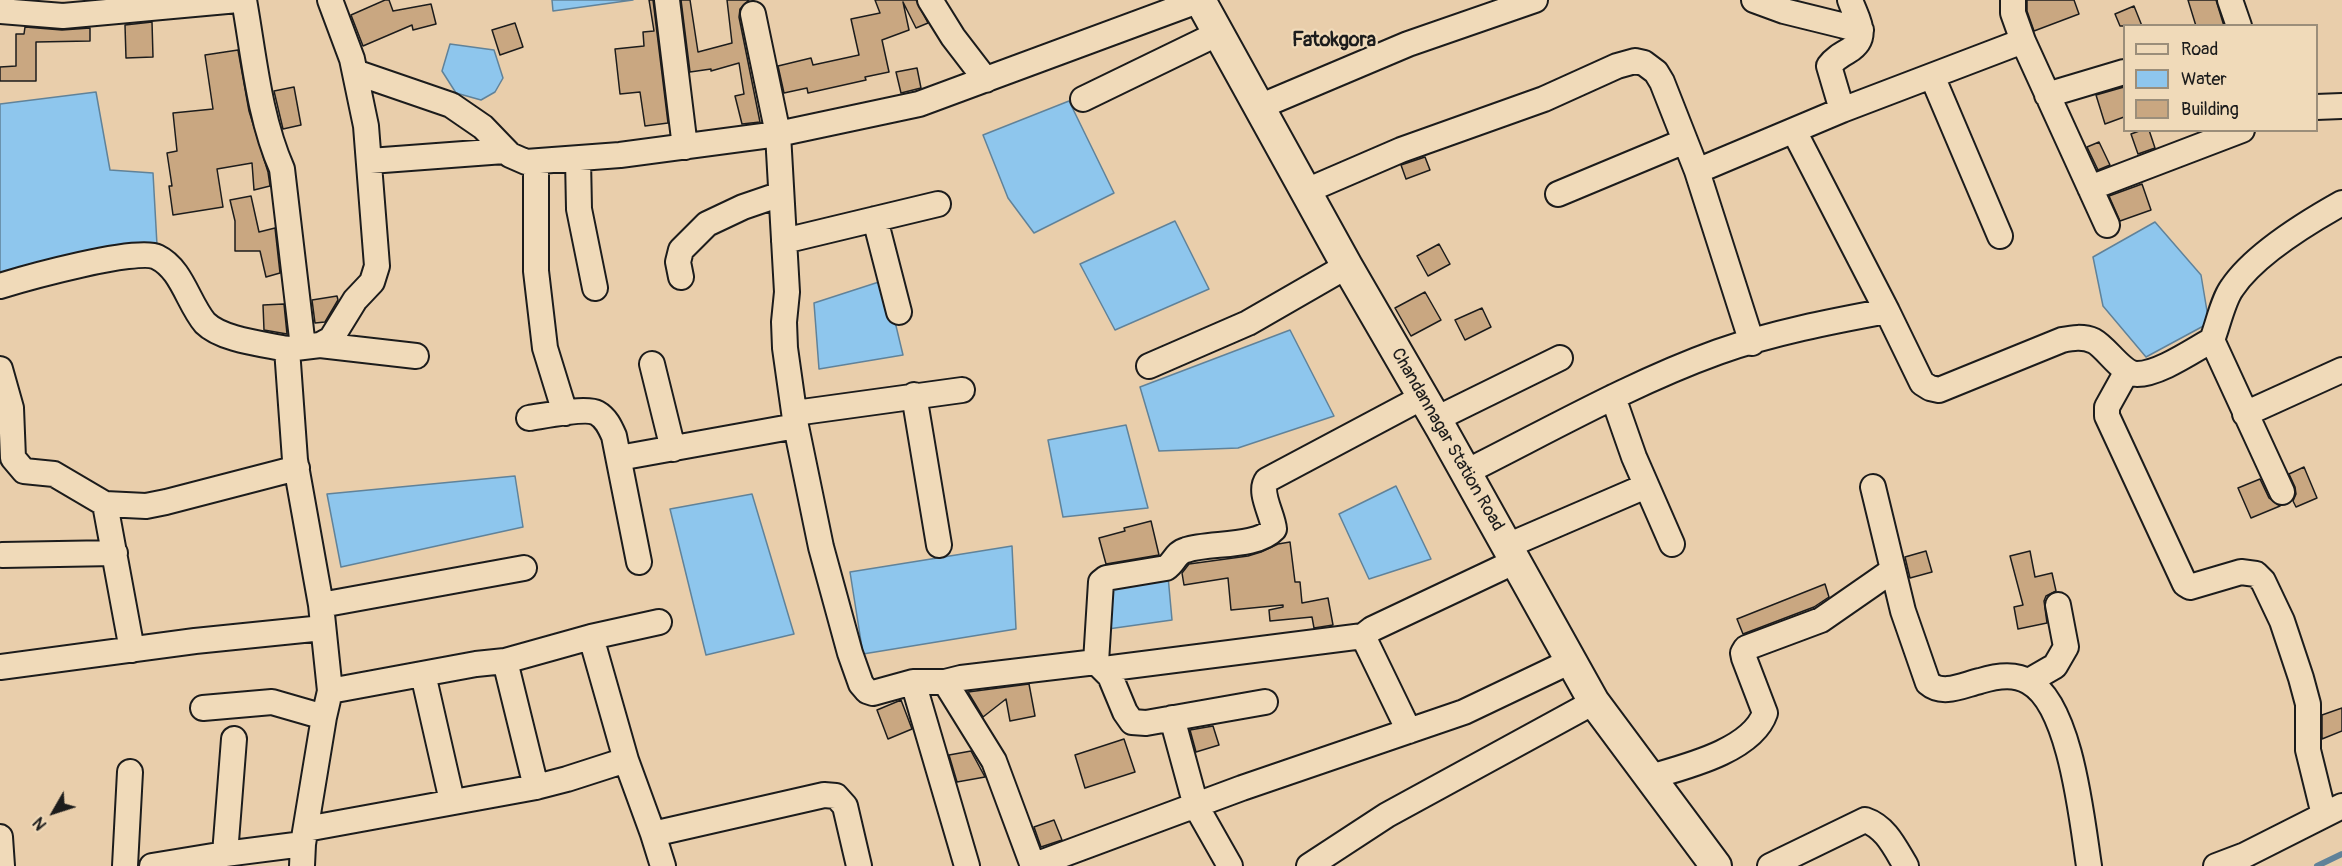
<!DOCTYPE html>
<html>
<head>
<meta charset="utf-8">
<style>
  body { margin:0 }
  #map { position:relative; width:2342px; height:866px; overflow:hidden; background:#e9ceab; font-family:Pangolin,sans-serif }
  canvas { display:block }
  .legend { position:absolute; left:2123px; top:24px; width:195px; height:108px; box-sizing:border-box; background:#f0dab9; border:2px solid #9b8e7a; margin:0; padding:8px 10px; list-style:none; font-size:18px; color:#1c1c1c }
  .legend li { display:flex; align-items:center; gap:12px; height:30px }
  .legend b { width:30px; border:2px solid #9b8e7a }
  .north { position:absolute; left:24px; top:782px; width:60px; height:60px; -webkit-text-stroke:4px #f0dab9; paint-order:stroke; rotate:231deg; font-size:16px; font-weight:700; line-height:24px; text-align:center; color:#1c1c1c }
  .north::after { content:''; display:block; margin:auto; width:21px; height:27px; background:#1c1c1c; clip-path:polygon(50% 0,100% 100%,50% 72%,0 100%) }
</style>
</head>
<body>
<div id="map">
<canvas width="2342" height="866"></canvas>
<ul class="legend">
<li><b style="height:8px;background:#f0dab9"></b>Road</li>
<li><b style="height:16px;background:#8ec6ed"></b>Water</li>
<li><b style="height:16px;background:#c9a781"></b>Building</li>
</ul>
<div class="north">N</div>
</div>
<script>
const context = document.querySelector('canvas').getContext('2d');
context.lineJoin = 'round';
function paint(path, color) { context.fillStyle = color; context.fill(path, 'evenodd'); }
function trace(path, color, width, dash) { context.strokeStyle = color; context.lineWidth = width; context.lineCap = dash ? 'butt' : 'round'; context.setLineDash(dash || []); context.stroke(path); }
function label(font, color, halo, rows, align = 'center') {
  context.font = font + ' Pangolin,sans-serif'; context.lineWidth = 4.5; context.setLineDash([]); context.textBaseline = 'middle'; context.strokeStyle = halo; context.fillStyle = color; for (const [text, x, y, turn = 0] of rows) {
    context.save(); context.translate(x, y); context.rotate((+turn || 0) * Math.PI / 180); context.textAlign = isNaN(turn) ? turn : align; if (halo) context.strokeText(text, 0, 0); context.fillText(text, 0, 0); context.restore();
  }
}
const water = new Path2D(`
  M552,0H633L553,11Z
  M450,44L494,50L503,78L495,92L481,100L456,93L442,71Z
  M96,92L110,170L153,173L157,245L0,277V104Z
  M1069,101L1114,193L1034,233L1008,198L983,135Z
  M1175,221L1209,289L1115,330L1080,264Z
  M2155,222L2201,275L2209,323L2146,357L2103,306L2093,257Z
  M885,280L903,355L819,369L814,303Z
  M1290,330L1334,416L1238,448L1159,451L1140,387Z
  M1126,425L1148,508L1063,517L1048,440Z
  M515,476L523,527L341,567L327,494Z
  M1396,486L1431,559L1369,579L1339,514Z
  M752,494L794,634L706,655L670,509Z
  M1012,546L1016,629L863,654L850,572Z
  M1168,576L1172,620L1108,629L1107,583Z`);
paint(water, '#8ec6ed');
trace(water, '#608299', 1.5);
trace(new Path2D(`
  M2317,866L2342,854`), '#608299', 6);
const building = new Path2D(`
  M385,0H389L393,11L431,4L436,24L413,30L412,25L363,46L351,15Z
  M649,0H653L668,123L645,126L640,92L620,94L615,49L644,46L643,32L654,31Z
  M681,0H690L698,52L732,43L727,0H749L740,9L739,17L760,122L742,124L735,96L744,94L739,63L711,71V69L690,72Z
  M875,0H916L928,23L916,28L903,2L909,30L882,40L889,72L865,77L866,80L808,93L807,88L784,93L778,66L811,58L813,65L859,55L851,19L880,13Z
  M2027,0H2074L2079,14L2034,31L2027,11Z
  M2188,0H2216L2224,26H2196Z
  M2134,6L2142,26H2120L2115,14Z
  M152,22L153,57L126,58L125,25Z
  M515,23L523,47L500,55L492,30Z
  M25,27L62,30L90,28V41L36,42V81H0V67L16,66V34H24Z
  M238,50L249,111L268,172L270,186L254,190L252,163L217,169L223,207L173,215L169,186H172L167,153L177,151L173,113L213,109L205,55Z
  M917,68L921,88L901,93L896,72Z
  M294,87L301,125L283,129L274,91Z
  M2124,87V117L2105,124L2096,95Z
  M2142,130H2149L2155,148L2138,154L2131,134Z
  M2099,142L2110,165L2098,170L2087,147Z
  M1425,157L1430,170L1406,179L1401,165Z
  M2142,184L2151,210L2120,221L2109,196Z
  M251,196L259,232L275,228L280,273L266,277L260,251H235V221L230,200Z
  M1439,244L1450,264L1428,276L1417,256Z
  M1425,292L1441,320L1411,336L1395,308Z
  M337,296L338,300L325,322L315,323L312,300Z
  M284,304L287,334L264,330L263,305Z
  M1482,308L1491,327L1465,340L1455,320Z
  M2304,467L2317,498L2296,507L2293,501L2296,494L2295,487L2289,474Z
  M2260,479L2269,498L2280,506L2251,518L2238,488Z
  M1151,521L1159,555L1106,564L1099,538L1125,531L1124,528Z
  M1290,542L1295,582H1300L1302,603L1328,598L1333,625L1314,628L1312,617L1270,621L1269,610L1283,607V605L1231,610L1228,578L1184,585L1182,573L1189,564L1248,556L1261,552L1278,544Z
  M1926,551L1932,572L1910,578L1905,557Z
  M2030,551L2035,577L2052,573L2056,591L2046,596L2044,601L2047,623L2018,629L2014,607L2023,605L2010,556Z
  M1825,584L1829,597L1814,607L1743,634L1737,619Z
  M1029,684L1035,716L1010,721L1006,699L983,717L968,692Z
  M901,700L912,729L888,739L877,710Z
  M2342,708V731L2322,739V715Z
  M1213,726L1219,745L1196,752L1190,730Z
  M1124,739L1135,772L1085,788L1075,755Z
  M971,751L985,777L957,782L949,755Z
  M1054,820L1062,840L1041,847L1034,827Z`);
paint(building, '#c9a781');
trace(building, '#1c1c1c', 1.5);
const minor = new Path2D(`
  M244,0C254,56 259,117 282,169L303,347
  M667,0L685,147
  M930,0L953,37L986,80
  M1754,0L1784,11L1861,30
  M2013,0V13L2023,41
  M2230,0L2239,26
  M0,11L63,16L238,0
  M753,14L778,134L787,292L784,322L785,348L796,426L821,547L850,653L861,684L867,691L873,693L913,682H945L994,761L1033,866
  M355,72L451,105L483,127L510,155L526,162L620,155L778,134L919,104L1200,0
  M1932,76L2000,236
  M2047,95L2124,72
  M1083,99L1219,33
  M1259,107L1408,44L1535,0
  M2316,107L2342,106
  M1842,110L1829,66C1834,59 1841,55 1848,51C1871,37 1857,20 1850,0
  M1794,131L1887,311
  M578,159L579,209L595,288
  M370,161L504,151
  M536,162V271L545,348L565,413
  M1697,171L1842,110L2023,41L2107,225
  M2090,188L2242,130
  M1306,191L1401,150L1544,99L1617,66L1635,61L1644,63L1656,72L1662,82L1697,171L1752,343
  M1558,194L1685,141
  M875,219L899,312
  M784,241L938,204
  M681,277L678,262L681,250L707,224L743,207L781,194
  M0,286C26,278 137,247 157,257C182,269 188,303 205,323C222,340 264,344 287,349
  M2212,340L2282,492
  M320,345L416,356
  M652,364L673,449
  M1149,366L1248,323L1347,266
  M0,369L11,408L13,458L24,471L54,474L105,504L146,506L166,502L297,468
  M2127,371L2107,407V416L2185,584L2190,587L2241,572L2256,574L2263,581L2282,621L2301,678L2308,704V750L2324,815
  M914,395L939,545
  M1613,397L1634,457L1672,544
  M795,413L962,390
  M2245,414L2342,370
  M529,418C543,416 586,407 597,413C606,418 610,427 614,436L639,562
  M1436,419L1560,358
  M619,458L796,426
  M1466,472C1548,431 1632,383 1718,352C1771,333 1833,321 1887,311L1922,383L1930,388L1939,390L2062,340C2072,338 2083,336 2094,341C2107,348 2122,374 2137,374C2159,374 2192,351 2212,340C2218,325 2223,300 2232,288C2254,255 2308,222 2342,203
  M1873,487L1903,611L1928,683C1943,696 1963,685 1980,681C1996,676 2015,673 2029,682C2071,705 2082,821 2089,866
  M105,504L132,650
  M1507,546L1646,486
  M2,555L115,553
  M321,605L295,460L287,349L320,345L331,339L355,300L372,282L377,266L366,126L352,59L330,0
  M1363,636L1372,629L1516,561
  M591,637L626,760L653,834L663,866
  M505,661L536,787
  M1096,662L1101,582L1106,578L1166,568C1175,562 1175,553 1186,550C1210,542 1256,548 1274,529C1273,515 1258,492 1267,480L1423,397
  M0,667L195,641L323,628
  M1104,669L1363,636L1409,731
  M423,674L452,801
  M2029,681L2055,666L2066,647L2058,605
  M913,682L967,866
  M945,682L961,678L1096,662L1110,676L1125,712L1132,722L1146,723L1265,702
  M330,691L476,664L505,661L591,637L659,622
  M203,708L272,702L324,717
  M1172,718L1196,806L1230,866
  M1650,777C1684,767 1752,751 1765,713L1744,658L1743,653L1746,648L1821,620L1893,570
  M306,829L536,787L567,779L626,760
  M653,834L824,795L836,796L845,806L859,866
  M0,837L2,866
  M225,854L234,739
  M125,866L130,772
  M152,866L225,854L303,844
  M302,866L303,844L324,717L330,691L321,605L524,568
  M1032,866L1242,788L1464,712L1571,661
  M1309,866L1387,815L1594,702
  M1770,866L1865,820C1886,827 1895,848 1906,866
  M2216,866L2245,855L2342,806`);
const major = new Path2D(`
  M1200,0L1347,266L1441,428L1594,702L1716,866`);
trace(minor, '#1c1c1c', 28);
trace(major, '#1c1c1c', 34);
trace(minor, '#f0dab9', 24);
trace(major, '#f0dab9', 30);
label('18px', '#1c1c1c', '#f0dab9', [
  ["Chandannagar Station Road",1447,440,60]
]);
label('bold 20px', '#1c1c1c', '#f0dab9', [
  ["Fatokgora",1334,41]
]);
</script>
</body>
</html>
